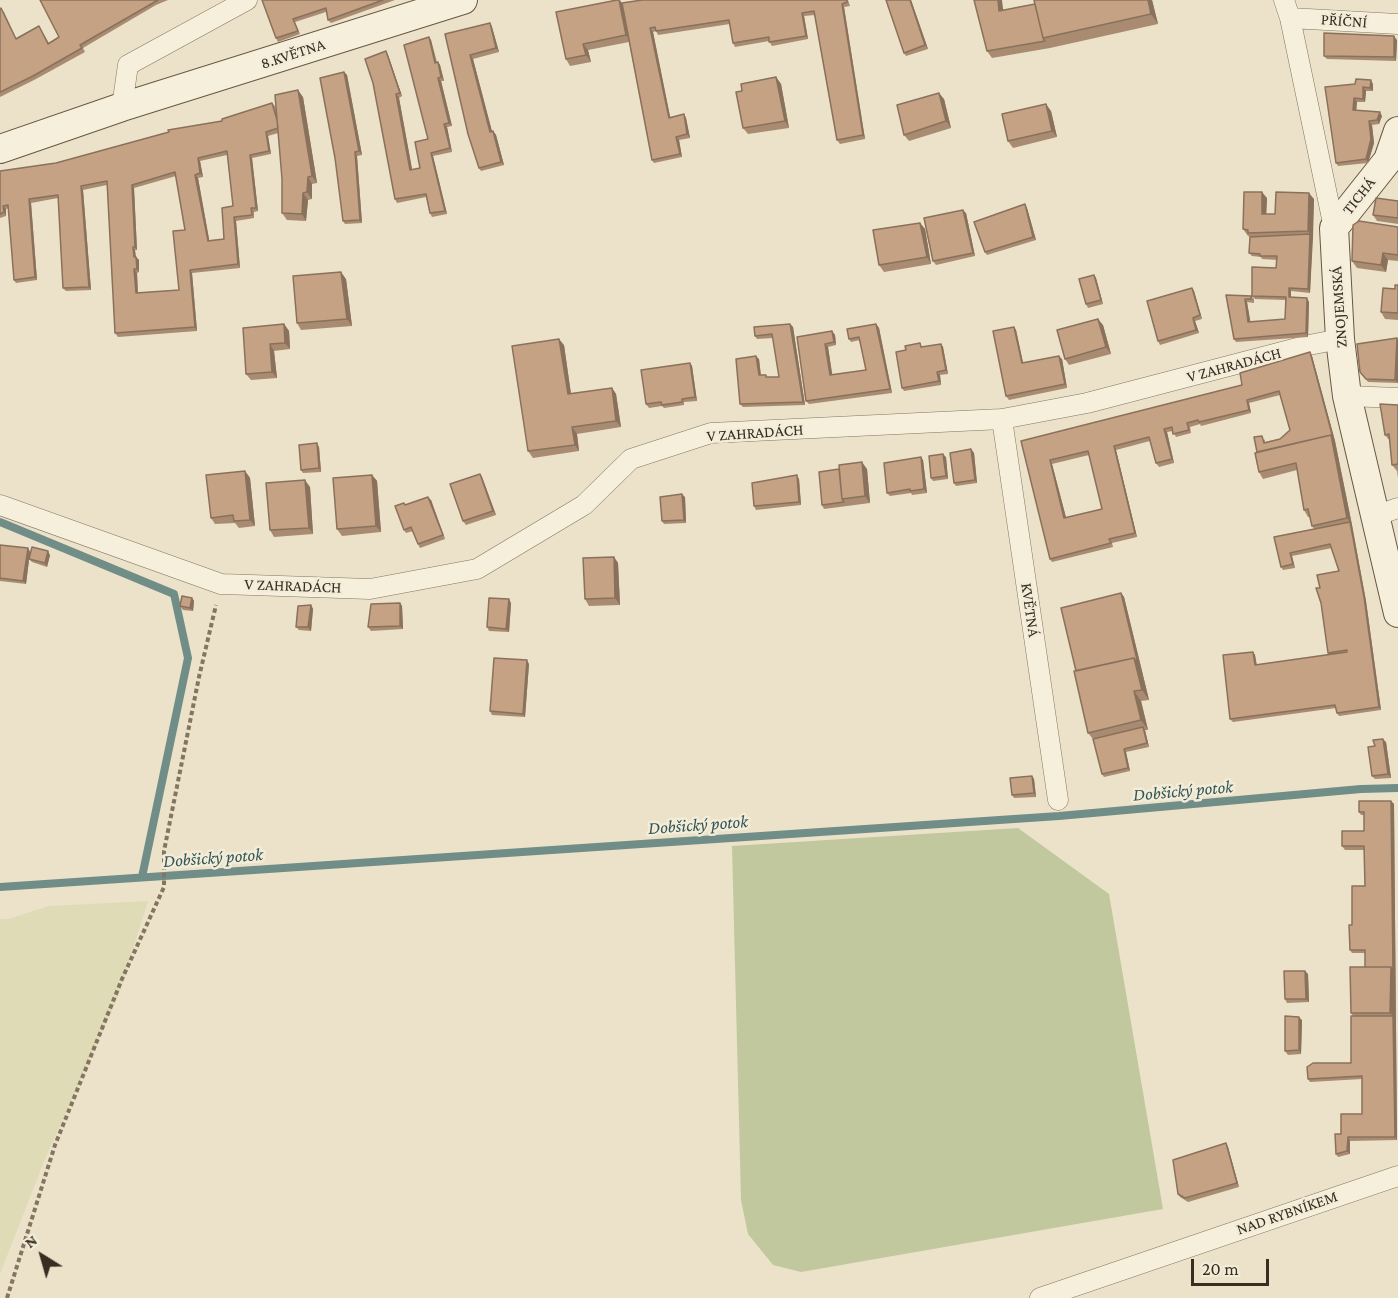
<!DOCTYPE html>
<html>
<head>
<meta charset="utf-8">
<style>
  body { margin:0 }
  #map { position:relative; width:1398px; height:1298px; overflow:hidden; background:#ebe2c9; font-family:"Crimson Pro",serif }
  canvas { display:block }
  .north { position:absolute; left:12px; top:1226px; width:60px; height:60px; -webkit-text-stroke:4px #f3ecd8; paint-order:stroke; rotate:323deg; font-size:16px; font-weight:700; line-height:24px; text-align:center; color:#372d21 }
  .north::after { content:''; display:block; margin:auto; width:21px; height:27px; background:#372d21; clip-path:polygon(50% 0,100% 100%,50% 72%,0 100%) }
  .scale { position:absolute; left:1191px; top:1259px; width:78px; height:27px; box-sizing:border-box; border:3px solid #372d21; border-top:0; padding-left:8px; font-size:18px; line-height:21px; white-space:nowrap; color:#372d21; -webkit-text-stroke:4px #f3ecd8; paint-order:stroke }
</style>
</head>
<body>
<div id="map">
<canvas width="1398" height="1298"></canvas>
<div class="north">N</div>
<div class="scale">20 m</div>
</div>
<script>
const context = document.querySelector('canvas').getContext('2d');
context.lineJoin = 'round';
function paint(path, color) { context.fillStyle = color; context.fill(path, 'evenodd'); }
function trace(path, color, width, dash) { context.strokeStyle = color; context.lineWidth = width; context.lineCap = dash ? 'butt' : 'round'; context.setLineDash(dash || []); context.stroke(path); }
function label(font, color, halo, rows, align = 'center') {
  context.font = font + ' "Crimson Pro",serif'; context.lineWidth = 5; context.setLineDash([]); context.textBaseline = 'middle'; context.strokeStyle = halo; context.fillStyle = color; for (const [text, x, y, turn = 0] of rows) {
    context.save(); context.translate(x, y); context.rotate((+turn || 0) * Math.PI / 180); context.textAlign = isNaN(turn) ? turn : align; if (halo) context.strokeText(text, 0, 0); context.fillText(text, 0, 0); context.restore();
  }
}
paint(new Path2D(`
  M148,901L118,997L45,1159L0,1274V919H8L49,906Z`), '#dfdbb7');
paint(new Path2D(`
  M1018,828L1109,894L1163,1209L801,1272L773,1265L748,1234L741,1200L732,846Z`), '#c1c89e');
trace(new Path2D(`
  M0,522L174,594L188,658L142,877
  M0,887L1059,816L1361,789L1398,788`), '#708d87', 8);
const street = new Path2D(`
  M1284,0L1290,18L1334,228
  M1290,18L1398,24
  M122,107L128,65L247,0
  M1347,396L1398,398
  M1002,419L1058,800
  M0,505L221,584L370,589L477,569L584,505L631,459L711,433L1002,419L1087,403L1309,345L1340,339
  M1375,516L1398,508
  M1040,1298L1398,1176`);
const secondary = new Path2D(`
  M1398,131L1388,160L1334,228L1340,339L1347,396L1398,613
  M0,149L122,107L463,0`);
trace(street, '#85755f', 21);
trace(secondary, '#675742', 30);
trace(new Path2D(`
  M7,1298L55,1145L122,979L164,887V851L199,677L216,605`), '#85755f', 4, [4.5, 3]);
trace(street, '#f6efdc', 20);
trace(secondary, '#f6efdc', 28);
paint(new Path2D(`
  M40,0H168L156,5L83,48L85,52L36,79L0,97V9L4,12L16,38L39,26L49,43L59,37Z
  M262,0H395L331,23L328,20L326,12L295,22L300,34L278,42L276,38Z
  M620,0L622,3L848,0L850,6L844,7L865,139L840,144L837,140L815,15L804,16L808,39L772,46L769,41L735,47L733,43L730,24L658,35L656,31L653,32L670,117L684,114L686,118L690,138L679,140L682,157L654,163L652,160L629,42L588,50L591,62L570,66L566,59Z
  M886,0H911L928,49L906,56L904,53Z
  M1034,0H1152L1158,24L1050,48L992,58L987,51L1003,10L1035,4Z
  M490,23L492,27L499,52L473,59L492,132L493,131L496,135L504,165L481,171L479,168L445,34Z
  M429,37L431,40L437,62H438L440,65L444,81H441L452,126L447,127L452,152L433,156L447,214L432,217L430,213L426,197L397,203L395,199L388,55L402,96L399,98L412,170L420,168L428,139Z
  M1397,40L1396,61L1327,59L1324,56Z
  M344,72L347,75L362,155L357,156L362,223L345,224L343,221Z
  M776,77L781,84L789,128L748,134L743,128Z
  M1373,84V91H1366L1365,102H1357L1356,110L1382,116L1379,124L1372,125L1374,143L1368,163L1338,166L1336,163L1325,87Z
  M303,97L317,183L312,184V199L308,200L306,221L287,220L282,213V179L278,133L268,136L271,154L252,158L258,211L254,212V218L236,221L240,268L192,273L197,331L118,337L115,333L107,185L83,190L91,290L66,291L63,288L58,198L31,203L37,280L16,283L14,280L9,208L6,209V216L0,218V171L56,163L222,121L272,103L275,106L277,113ZM227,155L233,206L224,239L209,240L198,178L203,177L200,161ZM176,176L185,230L179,290L138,293L137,273L139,272V260L136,257L135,250H137L134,188Z
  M944,99L951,128L909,141L904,135Z
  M1051,111L1057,137L1013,148L1008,141Z
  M1267,198L1266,214H1275L1314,199L1310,293L1291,291V297L1309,302L1308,337L1236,342L1234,339L1226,295L1251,296L1254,299V303L1247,302L1250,322L1285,319V300L1255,299L1252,296L1276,268L1277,260L1262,259L1261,257L1252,256L1249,253L1250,237L1248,236L1243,229Z
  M1398,201V224L1377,221L1373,215Z
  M1027,208L1036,240L987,255L985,252Z
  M966,213L975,256L936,265L933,261Z
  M920,223L925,229L931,264L884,272L879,265Z
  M1398,227V261L1388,260L1386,272L1357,268L1352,261Z
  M1094,275L1096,278L1103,304L1088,308L1086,304Z
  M346,279L352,326L301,330L297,323Z
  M1398,285V320L1385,319L1381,312Z
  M1192,288L1194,291L1202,319L1195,321L1199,333L1160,345L1158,341Z
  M284,324L289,331L290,349L274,351L277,378L251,380L246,374Z
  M790,324L793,327L805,405L743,407L740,404L759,359L761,375L767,377H779L773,338L757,339L755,336Z
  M876,324L879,328L892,393L809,404L806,401L797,337L832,331L835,335L836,345L828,347L832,375L866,370L860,340L851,342L849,339Z
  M1103,325L1111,354L1069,365L1065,359Z
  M1014,327L1016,330L1023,363L1062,359L1067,388L1009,400L1006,396Z
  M1397,338L1398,383L1368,382L1360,372Z
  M941,344L943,347L948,374L940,375L941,385L904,391L902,388L923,347Z
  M564,345L571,394L612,388L616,394L621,427L577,434L579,451L533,458L528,451Z
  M1310,352L1312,356L1335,441L1352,525L1366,601L1381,710L1339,716L1337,713L1336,708L1233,722L1230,719L1253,652L1255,655L1257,665L1329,655L1328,653L1320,588L1339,571L1332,548L1292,556L1295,568L1283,570L1281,567L1274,537L1314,529L1312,526L1310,517H1308L1304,510L1297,470L1263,479L1259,472L1257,452L1265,439V442L1280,439L1290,430L1280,395L1249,403L1251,413L1201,426L1200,424L1190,427L1191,433L1176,437L1173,431L1167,432L1174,463L1159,467L1156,463L1150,441L1116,450L1137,537L1112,543L1113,547L1052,562L1050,559L1021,441L1242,385ZM1089,455L1102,509L1066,518L1052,464Z
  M690,363L692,366L697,401L684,402V405L664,408L662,406L649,408L646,404Z
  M1398,405V478L1397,471L1392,465L1390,441L1385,435Z
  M319,447L321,472L303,473L301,470Z
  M971,449L974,453L977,483L956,486L954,483Z
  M921,457L923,460L927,493L912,495L911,493L890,496L887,493Z
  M946,457L948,479L933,481L931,478Z
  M867,469L870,503L824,509L822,505Z
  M245,471L250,478L255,526L239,528L235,523L215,524L211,518Z
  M480,474L482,477L496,515L466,525L463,521Z
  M372,475L377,481L381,532L342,536L337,529Z
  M799,479L801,505L756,510L754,506Z
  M310,487L313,534L274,537L270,530Z
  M685,497L686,523L664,524L662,521Z
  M431,500L445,539L420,548L418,544L413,531L406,533L404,530L406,505Z
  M0,545L28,548L30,552L26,584L0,581Z
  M50,555L47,567L32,562L29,559Z
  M614,557L618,563L620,605L589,606L585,599Z
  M1121,593L1124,597L1149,700L1141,701L1148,730H1145L1149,747L1126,752L1130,771L1104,777L1102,774L1093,739L1088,733L1076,671Z
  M192,598L194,601L193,611L183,610L180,606Z
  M400,603L402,606L403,629L371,631L368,627Z
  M511,603L509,632L489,631L487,627Z
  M311,605L313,609L311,631L299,630L296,627Z
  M529,664L525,717L492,715L490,711Z
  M1386,742L1391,778L1375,779L1372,776L1375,746Z
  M1032,776L1034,779L1036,797L1014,798L1012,795Z
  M1391,801L1394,804L1397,1140L1350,1141V1154L1338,1157L1336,1154L1341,1134L1362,1114V1079L1310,1082L1308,1079L1351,1063L1353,1016L1351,1013L1365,967V953H1352L1350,950L1352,925L1365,886L1364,850H1345L1342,846L1364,831V815H1361L1359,812Z
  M1305,971L1308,974L1309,1002L1287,1003L1285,999Z
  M1302,1020L1301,1054L1288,1055L1285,1051Z
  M1228,1147L1239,1187L1188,1202L1180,1197L1178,1194Z`), '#a98b71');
paint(new Path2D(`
  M619,0L624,6L631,42L626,35Z
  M910,0H911L928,49L925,45Z
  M998,0H1002L1004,17L999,11Z
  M1148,0H1152L1158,24L1151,14Z
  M842,4L844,7L865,139L863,135Z
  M802,13L804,16L808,39L806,36Z
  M490,23L492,27L499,52L496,48Z
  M650,28L653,32L671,121L669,118Z
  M1394,36L1397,40L1396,61L1394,57Z
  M429,37L431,40L437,66L435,63Z
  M583,44L588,50L591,62L586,55Z
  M386,51L388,55L402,96L400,93Z
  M470,55L473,59L493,135L490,132Z
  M438,62L440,65L444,81L441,77Z
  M344,72L347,75L362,155L359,151Z
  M776,77L781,84L789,128L785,121Z
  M438,78L441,81L452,126L449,123Z
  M1371,80L1373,84V91L1370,88Z
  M1363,87L1366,91L1365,102L1363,99Z
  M298,90L303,97L317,183L312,176Z
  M939,93L944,99L951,128L946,121Z
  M396,94L399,98L413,174L410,170Z
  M1354,98L1357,102L1356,113L1353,110Z
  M1046,104L1051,111L1057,137L1052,131Z
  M1380,112L1382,116L1379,124L1377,120Z
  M684,114L686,118L690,138L687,134Z
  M1369,121L1372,125L1374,143L1368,163L1366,159Z
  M444,124L447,127L452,152L450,148Z
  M493,131L496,135L504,165L501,162Z
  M266,132L268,136L271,154L269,151Z
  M676,137L679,140L682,157L680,154Z
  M355,152L357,156L362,223L360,220Z
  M431,153L433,156L447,214L445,211Z
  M250,155L252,158L258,211L256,208Z
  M198,158L200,161L203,177L200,173Z
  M195,175L198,178L210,244L208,241Z
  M308,177L312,184V199L307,192Z
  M132,185L134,188L137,250L135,247Z
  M81,186L83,190L91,290L89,287Z
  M1262,192L1267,198L1266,221L1262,214Z
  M303,193L308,200L306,221L302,214Z
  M1309,193L1314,199L1313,238L1308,231Z
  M29,199L31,203L37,280L35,277Z
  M1025,204L1027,208L1036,240L1033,237Z
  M3,206L6,209V216L4,212Z
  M963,210L966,213L975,256L973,253Z
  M234,217L236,221L240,268L238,264Z
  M920,223L925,229L931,264L927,257Z
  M1310,234L1313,238L1310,293L1308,289Z
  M133,247L135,250L136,260L134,257Z
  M1383,253L1388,260L1386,272L1381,265Z
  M136,257L139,260V272L137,269Z
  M134,269L137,273L138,297L136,293Z
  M190,270L192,273L197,331L195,327Z
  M341,272L346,279L352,326L347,319Z
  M1094,275L1096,278L1103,304L1101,300Z
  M1192,288L1194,291L1202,319L1200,315Z
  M1289,288L1291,291V301L1289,297Z
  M1307,298L1309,302L1308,337L1306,333Z
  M1245,299L1247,302L1251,325L1248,322Z
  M1193,318L1195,321L1199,333L1196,330Z
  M1098,319L1103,325L1111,354L1106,347Z
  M284,324L289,331L290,349L285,343Z
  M790,324L793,327L805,405L803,402Z
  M876,324L879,328L892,393L890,389Z
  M1014,327L1016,330L1024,367L1022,363Z
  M832,331L835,335L836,345L834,342Z
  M1397,338L1398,339V383L1395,380Z
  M559,339L564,345L572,401L568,394Z
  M270,344L274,351L277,378L272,372Z
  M825,344L828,347L833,379L830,375Z
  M941,344L943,347L948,374L946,370Z
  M1310,352L1312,356L1335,441L1333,438Z
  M756,356L759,359L761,378L759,375Z
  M1059,356L1062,359L1067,388L1065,384Z
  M690,363L692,366L697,401L695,397Z
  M937,372L940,375L941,385L939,381Z
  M612,388L616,394L621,427L616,421Z
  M1247,400L1249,403L1251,413L1249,410Z
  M572,427L577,434L579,451L575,445Z
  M1164,429L1167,432L1174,463L1172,459Z
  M1331,435L1335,441L1352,525L1366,601L1381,710L1379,707L1350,522L1347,518Z
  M317,443L319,447L321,472L319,468Z
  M1114,446L1116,450L1137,537L1135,533Z
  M971,449L974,453L977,483L975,480Z
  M943,454L946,457L948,479L946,476Z
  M921,457L923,460L927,493L924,489Z
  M1050,460L1052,464L1067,521L1064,518Z
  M862,462L867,469L870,503L865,496Z
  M245,471L250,478L255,526L250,520Z
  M480,474L482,477L496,515L493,511Z
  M372,475L377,481L381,532L376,526Z
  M797,475L799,479L801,505L799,502Z
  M305,480L310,487L313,534L309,528Z
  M682,494L685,497L686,523L684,520Z
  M428,497L431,500L445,539L443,535Z
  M28,548L30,552L26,584L23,581Z
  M48,551L50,555L47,567L45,563Z
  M1290,553L1292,556L1295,568L1293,564Z
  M614,557L618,563L620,605L615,598Z
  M1121,593L1124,597L1149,700L1142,690L1134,658Z
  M192,598L194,601L193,611L190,608Z
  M509,599L511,603L509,632L506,629Z
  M400,603L402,606L403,629L400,626Z
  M311,605L313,609L311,631L308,627Z
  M1253,652L1255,655L1257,669L1255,665Z
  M527,660L529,664L525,717L523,714Z
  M1134,691L1141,701L1148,730L1141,720Z
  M1143,727L1145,730L1149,747L1147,743Z
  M1383,739L1386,742L1391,778L1388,774Z
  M1124,749L1126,752L1130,771L1128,768Z
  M1032,776L1034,779L1036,797L1034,793Z
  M1391,801L1394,804L1397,1140L1395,1137L1393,1016L1390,1013Z
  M1305,971L1308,974L1309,1002L1306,999Z
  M1299,1017L1302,1020L1301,1054L1299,1050Z
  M1348,1137L1350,1141V1154L1347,1151Z
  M1226,1143L1228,1147L1239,1187L1237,1183Z`), '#8a715c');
const building = new Path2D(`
  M40,0H158L80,45L82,48L33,76L0,92V9L1,8L16,39L39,26L48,44L59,37Z
  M262,0H383L328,20L326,8L293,19L298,31L276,38Z
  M617,0H619L626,35L583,44L586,55L566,59L556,12Z
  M642,0H847V2L842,4L863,135L837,140L814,11L802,13L806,36L769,42V37L733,43L729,20L656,31L655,27L650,28L669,118L684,114L687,134L676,137L680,154L652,160L622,3Z
  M886,0H910L925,45L904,53Z
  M974,0H998L999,11L1035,4L1043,38L1045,41L987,51Z
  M1034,0H1148L1151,14L1043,38Z
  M490,23L496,48L470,55L490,132L493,131L501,162L479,168L468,134L445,34Z
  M1324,33L1394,36V57L1324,56Z
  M429,37L435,63L438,62L441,77L438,78L449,123L444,124L450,148L431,153L445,211L430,213L426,194L395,199L373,83L365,59L386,51L400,93L396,94L410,170L420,168L415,142L428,139L404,45Z
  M344,72L359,151L355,152L360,220L343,221L335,158L320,78Z
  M776,77L785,121L743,128L736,92L742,91L741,84Z
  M1356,79L1371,80L1370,88L1363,87V99L1354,98L1353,110L1380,112L1377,120L1369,121L1371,139L1366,159L1336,163L1325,87L1355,84Z
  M298,90L312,176L308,177L307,192L303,193L302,214L282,213V179L275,95Z
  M939,93L946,121L904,135L897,105Z
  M272,103L277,120L278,128L266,132L269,151L250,155L256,208H251L252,215L234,217L238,264L190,270L195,327L115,333L107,181L81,186L89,287L63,288L58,195L29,199L35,277L14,280L8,205L3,206L4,212L0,214V171L56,163L169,132L168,130L222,121V119ZM227,151L233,206L222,208L224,239L208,241L195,175L200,173L198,158ZM175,172L185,230L173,231L179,290L136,293L134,269H137L136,257H134L133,247H135L132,185Z
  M1046,104L1052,131L1008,141L1002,114Z
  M1244,192H1262V214H1275L1276,192L1309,193L1308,231L1248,233V230L1243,229Z
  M1376,198L1398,201V218L1373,215Z
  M1025,204L1033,237L985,252L974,222Z
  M963,210L973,253L933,261L924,218Z
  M1359,221L1398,227V255L1383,253L1381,265L1352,261L1353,225Z
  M920,223L927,257L879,265L873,230Z
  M1310,234L1308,289L1289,288V297L1307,298L1306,333L1234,339L1226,295L1251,296V299H1245L1248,322L1285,319L1286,297L1252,296V267L1276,268L1277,256H1260V254L1249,253L1250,237Z
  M341,272L347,319L297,323L293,276Z
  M1094,275L1101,300L1086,304L1079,279Z
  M1395,285H1398V313L1381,312L1383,288L1395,289Z
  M1192,288L1200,315L1193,318L1196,330L1158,341L1147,301Z
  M1098,319L1106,347L1065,359L1057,330Z
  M284,324L285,343L270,344L272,372L246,374L243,328Z
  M790,324L803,402L740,404L736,359L756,356L759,375H766V377H779L772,334L755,336L754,327Z
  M876,324L890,389L806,401L797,337L832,331L834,342L825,344L830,375L866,370L859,337L849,339L847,329Z
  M1014,327L1022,363L1059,356L1065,384L1006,396L993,331Z
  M1397,338L1395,380L1366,379L1360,372L1357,344Z
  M559,339L568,394L612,388L616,421L572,427L575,445L528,451L512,346Z
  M920,343L921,347L941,344L946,370L937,372L939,381L902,388L896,352L906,350L905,346Z
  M1310,352L1333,438L1331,435L1257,452L1254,437L1262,436L1264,443L1280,439L1290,430L1279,391L1247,400L1249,410L1199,422L1198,420L1187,423L1189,430L1173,434L1172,427L1164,429L1172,459L1156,463L1149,437L1114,446L1135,533L1109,539L1111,543L1050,559L1021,441L1242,385L1240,373ZM1088,451L1102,509L1064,518L1050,460Z
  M690,363L695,397L682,399V402L662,405L661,402L646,404L641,370Z
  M1380,404L1398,405V464L1392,465L1389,434L1385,435Z
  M1331,435L1347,518L1312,526L1308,509L1304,510L1296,463L1259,472L1255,453Z
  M317,443L319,468L301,470L299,445Z
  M971,449L975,480L954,483L950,453Z
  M943,454L946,476L931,478L929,456Z
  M921,457L924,489L910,491V489L887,493L884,463Z
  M862,462L865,496L842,499L839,465Z
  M839,469L842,499L844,502L822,505L819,472Z
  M245,471L250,520L234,521L233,515L211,518L206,475Z
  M480,474L493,511L463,521L450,484Z
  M372,475L376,526L337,529L333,478Z
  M797,475L799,502L754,506L752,483Z
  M305,480L309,528L270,530L266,483Z
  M682,494L684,520L662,521L660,497Z
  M428,497L443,535L418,544L411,527L404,530L395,506L404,503L405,505Z
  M1350,522L1364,597L1379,707L1337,713L1335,705L1230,719L1223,655L1253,652L1255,665L1347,652V650L1328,653L1321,603L1316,588H1320L1317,575L1339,571L1330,544L1290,553L1293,564L1281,567L1274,537Z
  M0,545L28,548L23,581L0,578Z
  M32,547L48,551L45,563L29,559Z
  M614,557L615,598L585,599L583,558Z
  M1121,593L1138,664L1134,658L1076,671L1061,608Z
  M182,596L192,598L190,608L180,606Z
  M489,598L509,599L506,629L487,627Z
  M400,603V626L368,627L371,604Z
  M311,605L308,627H296L298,606Z
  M494,658L527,660L523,714L490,711Z
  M1134,658L1142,690L1134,691L1141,720L1088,733L1074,671Z
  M1143,727L1147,743L1124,749L1128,768L1102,774L1093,739Z
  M1383,739L1388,774L1372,776L1368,747L1375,746L1373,740Z
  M1032,776L1034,793L1012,795L1010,778Z
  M1359,801H1391L1393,971L1391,967H1365V950H1350L1349,925H1352V886H1365L1364,846H1342V831H1364V812H1359Z
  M1350,967H1391L1390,1013H1351Z
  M1284,971H1305L1306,999H1285Z
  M1285,1016L1299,1017V1050L1285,1051Z
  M1351,1016H1393L1395,1137H1348L1347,1151L1336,1154L1335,1134H1341V1114H1362V1076L1308,1079L1307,1067L1313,1063H1351Z
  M1226,1143L1237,1183L1185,1198L1178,1194L1173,1160Z`);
paint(building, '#c5a283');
trace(building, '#8a715c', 1.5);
label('16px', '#372d21', '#f3ecd8', [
  ["PŘÍČNÍ",1344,21,4],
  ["8.KVĚTNA",293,54,-18],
  ["TICHÁ",1359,196,-52],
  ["ZNOJEMSKÁ",1339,307,-94],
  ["V ZAHRADÁCH",1234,365,-15],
  ["V ZAHRADÁCH",755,433,-4],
  ["V ZAHRADÁCH",293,586,2],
  ["KVĚTNÁ",1030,610,82],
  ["NAD RYBNÍKEM",1287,1213,-19]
]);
label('italic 18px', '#325555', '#f3ecd8', [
  ["Dobšický potok",1183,791,-5],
  ["Dobšický potok",698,825,-4],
  ["Dobšický potok",213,858,-4]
]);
</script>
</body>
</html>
